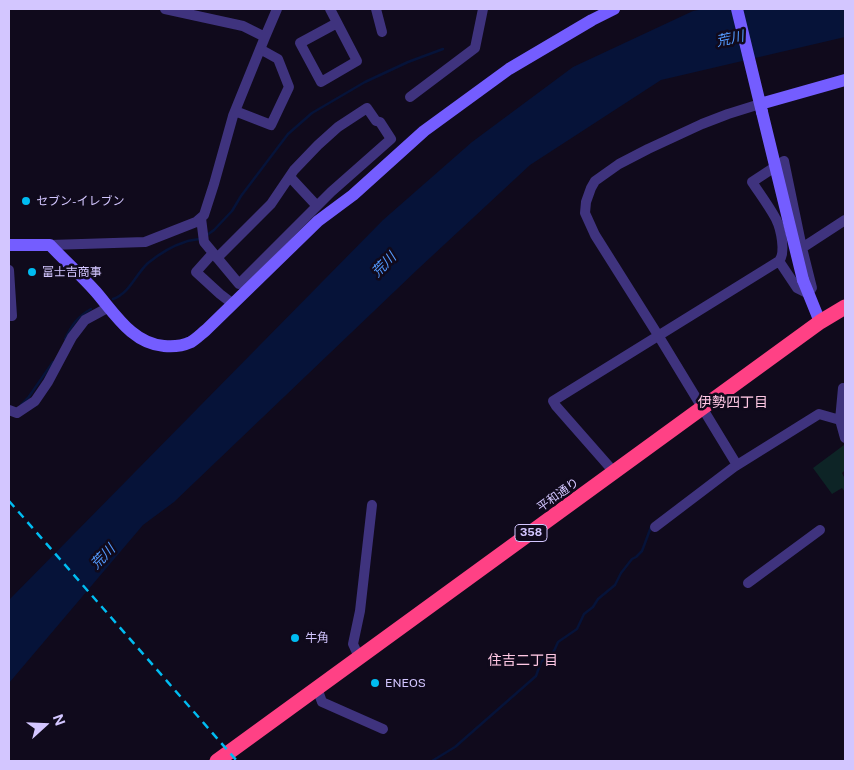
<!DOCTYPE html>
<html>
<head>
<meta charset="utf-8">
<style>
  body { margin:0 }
  #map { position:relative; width:854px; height:770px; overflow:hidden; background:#100a1c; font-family:"Public Sans",sans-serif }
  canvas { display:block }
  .frame { position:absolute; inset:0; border:10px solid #d3c6ff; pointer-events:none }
  .north { position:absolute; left:20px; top:700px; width:50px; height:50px; -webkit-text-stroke:4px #100a1c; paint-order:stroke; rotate:70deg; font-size:14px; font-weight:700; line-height:20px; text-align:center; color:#d3c6ff }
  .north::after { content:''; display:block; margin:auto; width:18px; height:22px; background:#d3c6ff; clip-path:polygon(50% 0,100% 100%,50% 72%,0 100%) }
</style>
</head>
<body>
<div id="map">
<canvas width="854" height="770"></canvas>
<div class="frame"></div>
<div class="north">N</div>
</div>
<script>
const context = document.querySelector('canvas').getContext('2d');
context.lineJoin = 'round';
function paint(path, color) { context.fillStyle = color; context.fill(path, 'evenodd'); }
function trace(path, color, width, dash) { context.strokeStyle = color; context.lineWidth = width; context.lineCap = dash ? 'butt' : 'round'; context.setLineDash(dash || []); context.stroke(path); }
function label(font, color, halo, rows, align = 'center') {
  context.font = font + ' "Public Sans","Noto Sans JP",sans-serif'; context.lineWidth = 5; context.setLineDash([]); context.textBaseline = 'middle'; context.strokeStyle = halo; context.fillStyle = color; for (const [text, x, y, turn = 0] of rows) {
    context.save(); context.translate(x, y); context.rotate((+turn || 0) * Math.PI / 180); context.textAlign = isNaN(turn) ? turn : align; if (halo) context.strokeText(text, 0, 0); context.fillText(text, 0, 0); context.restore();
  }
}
paint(new Path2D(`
  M844,445L845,446V470L842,473L845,479V492L842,488L832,494L813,468Z`), '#0d2426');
paint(new Path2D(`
  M704,9H845V37L661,80L530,165L418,269L174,502L143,525L9,683V600L383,220L472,142L573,67L693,11Z`), '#061339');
trace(new Path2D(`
  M207,235L214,230L232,211L241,196L288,134L312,113L365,82L408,62L443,49
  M113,299C130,293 135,275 148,263C158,255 172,246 185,242C189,240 195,240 200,239
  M65,339C72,325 77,317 91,309
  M21,405L28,398L53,362
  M432,761L455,747L536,676L541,662L554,651L558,642L577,629L584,614L593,607L598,599L615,585L621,573L632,559L636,557L642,551L651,527`), '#061339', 2.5);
trace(new Path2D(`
  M165,9L243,26L265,37
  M330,9L357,61L321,82L300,43L337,23
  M376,9L382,32
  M410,97L475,48L483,9
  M235,111L271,125L289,87L278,59L260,49
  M290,177L317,206
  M201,218L204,242L239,284L331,192L391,139L380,122L376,121L367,108L338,127L318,145L294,170L271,204L217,258
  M50,245L145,242L196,222L204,215L214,184L233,116L265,37L277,9
  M802,248L845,220
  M213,253L196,272L220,294L233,304
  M9,270L12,316H9
  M9,410L17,413L35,401L48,382L72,337L85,320L109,307
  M840,420L843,388
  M737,465L658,335L595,235L585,213L586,202L591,188L595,181L619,164L648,149L702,124L728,114L760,104
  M614,472L556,406L553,401L779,261C786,253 781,229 776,219C769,206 760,194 752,182L784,161L802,248L812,288L807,293L797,288L779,261
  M655,527L734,467L819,414L840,420L845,438
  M748,583L820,530
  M359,657L353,644L360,611L372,505
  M317,688L322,702L383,729`), '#3f337e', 10);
trace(new Path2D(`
  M737,9L762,112
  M760,104L845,80
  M9,245H50C65,261 82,276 96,292C115,314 133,344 164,346C173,347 182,346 191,342C196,339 201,334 206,330L318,221L353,195L424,131L509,69L592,20L614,9
  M803,280L820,322`), '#745dff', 12);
trace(new Path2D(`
  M217,761L820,322L845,307`), '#ff4185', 15);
trace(new Path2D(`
  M9,501L237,761`), '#00bcf1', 2.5, [8, 6]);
trace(new Path2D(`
  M762,112L803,280`), '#745dff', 12);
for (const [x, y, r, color] of [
  [26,201,5,"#00bcf1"],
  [32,272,5,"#00bcf1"],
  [295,638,5,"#00bcf1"],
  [375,683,5,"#00bcf1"]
]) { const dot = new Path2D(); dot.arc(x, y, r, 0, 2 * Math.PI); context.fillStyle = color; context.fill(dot); trace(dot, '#100a1c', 2); }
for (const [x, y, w] of [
  [531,533,32]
]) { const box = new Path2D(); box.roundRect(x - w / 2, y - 8.5, w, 17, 4); context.fillStyle = '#100a1c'; context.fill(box); trace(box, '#d3c6ff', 1); }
label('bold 11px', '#d3c6ff', null, [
  ["358",531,533]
]);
label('12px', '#d3c6ff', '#100a1c', [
  ["セブン-イレブン",36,201],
  ["富士吉商事",42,272],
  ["牛角",305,638],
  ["ENEOS",385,683]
], 'left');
label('12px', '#d3c6ff', '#100a1c', [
  ["平和通り",558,495,-36]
]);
label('italic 14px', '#549bff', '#100a1c', [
  ["荒川",730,39,-12],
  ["荒川",384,265,-46],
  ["荒川",103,557,-46]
]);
label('14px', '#ffc8e4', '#100a1c', [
  ["伊勢四丁目",733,403],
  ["住吉二丁目",523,661]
]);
</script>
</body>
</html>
